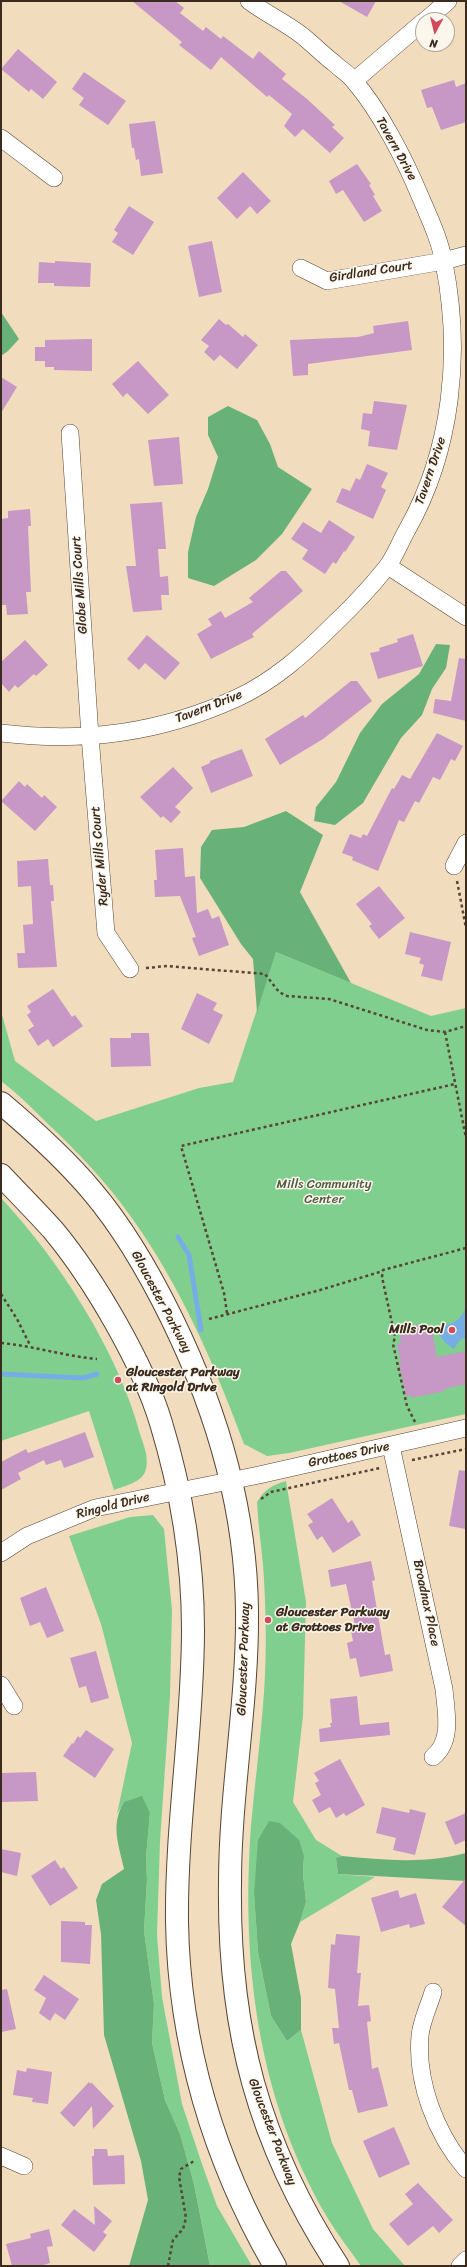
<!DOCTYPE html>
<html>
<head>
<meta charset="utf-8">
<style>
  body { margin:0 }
  #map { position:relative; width:467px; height:2267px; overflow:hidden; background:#f1ddbd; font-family:Sriracha,sans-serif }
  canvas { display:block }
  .frame { position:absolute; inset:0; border:2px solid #3b2a1e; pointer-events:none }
  .north { position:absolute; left:415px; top:12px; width:40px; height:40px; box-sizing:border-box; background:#fbf7ec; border:1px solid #aea59a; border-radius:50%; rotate:187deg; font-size:11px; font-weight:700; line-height:16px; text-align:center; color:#3b2a1e }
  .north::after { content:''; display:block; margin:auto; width:14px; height:18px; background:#d1495b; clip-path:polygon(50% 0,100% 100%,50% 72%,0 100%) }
</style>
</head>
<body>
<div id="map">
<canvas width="467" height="2267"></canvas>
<div class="frame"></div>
<div class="north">N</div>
</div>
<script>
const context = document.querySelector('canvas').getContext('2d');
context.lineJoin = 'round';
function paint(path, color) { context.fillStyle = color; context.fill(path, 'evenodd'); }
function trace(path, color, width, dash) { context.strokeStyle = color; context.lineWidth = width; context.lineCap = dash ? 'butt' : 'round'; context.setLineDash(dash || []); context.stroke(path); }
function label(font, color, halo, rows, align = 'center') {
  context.font = font + ' Sriracha,sans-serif'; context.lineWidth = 3; context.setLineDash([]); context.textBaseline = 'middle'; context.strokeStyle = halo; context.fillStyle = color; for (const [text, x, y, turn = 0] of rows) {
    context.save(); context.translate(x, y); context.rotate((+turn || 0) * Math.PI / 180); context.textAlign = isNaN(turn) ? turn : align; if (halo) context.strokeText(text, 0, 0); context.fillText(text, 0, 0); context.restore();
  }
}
paint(new Path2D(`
  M276,952L431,1016L466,1008V1414L289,1453L267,1456L244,1444C214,1364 180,1284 129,1214C106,1182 77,1151 48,1124C33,1109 18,1094 1,1081V1011L15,1061L96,1121L199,1088L233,1082Z
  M1,1198C59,1260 118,1351 140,1434C144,1446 150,1460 145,1472C140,1483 124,1486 114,1490L89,1411L1,1441Z
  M286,1481L306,1602L303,1716L293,1802L316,1840L342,1856L336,1858L338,1874L375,1877L300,1922L306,1902L303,1874L304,1856L254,1894L258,1952L271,2016L287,2041L301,2030L332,2143L373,2229L405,2266H361C350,2250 337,2234 327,2217C257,2097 241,1962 251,1826C255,1781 261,1737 264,1692C267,1650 266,1607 263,1565C261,1544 258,1523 257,1502C265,1489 272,1485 286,1481Z
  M153,1515L164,1529L172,1610L170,1696L160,1841L157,1935L162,1997L182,2104L202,2164L217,2206L252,2266H210L194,2184L180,2134L165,2100L152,2043L154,2004L144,1931L147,1880L146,1857L150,1813L124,1802L117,1814L132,1743L101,1624L69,1536L130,1517Z`), '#80cf8f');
paint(new Path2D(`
  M1,312L19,339L8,351L1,356Z
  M228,406L257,420L270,444L278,467L312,489L282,534L256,560L214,586L188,578V552L196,517L208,489L218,457L208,435V417Z
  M436,644L450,645L446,668L432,689L422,715L401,738L363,803L335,825L314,821L316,807L336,782L360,733L382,704L419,674Z
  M286,811L323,835L300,892L351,983L276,952L257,1012L253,959L241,944L200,878L201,847L212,830L244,827Z
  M142,1796L150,1813L146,1857L147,1880L144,1931L154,2004L152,2043L165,2100L180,2134L194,2184L210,2266H129L148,2200L141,2161L104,2035L101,1934L96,1900L102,1884L124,1869C119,1845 110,1825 124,1802Z
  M269,1821L280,1823L299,1840L304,1856L303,1874L306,1902L300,1922L291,1944L301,1998V2030L287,2041L271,2016L258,1952L254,1894L258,1840Z
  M466,1853V1881L338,1874L336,1858L342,1856C382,1860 427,1864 466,1853Z`), '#68b27a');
paint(new Path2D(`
  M466,1306V1337L459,1341L454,1349C444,1343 439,1337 437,1326C452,1326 462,1320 466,1306Z`), '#77ade5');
trace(new Path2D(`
  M178,1237L189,1255L201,1330
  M1,1374L83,1378L97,1374`), '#77ade5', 5);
paint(new Path2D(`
  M132,1H175L184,8L180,13L203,31L206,27L221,39L223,36L253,59L259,51L286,74L282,79L307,99L335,125L332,127L344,138L330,153L303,129L295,137L284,126L292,114L269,95L267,97L221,57L211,70L179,45L182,42Z
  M339,1H376L367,17Z
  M18,49L57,82L43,99L31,89L29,92L1,69Z
  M84,72L126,101L108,125L79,105L84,98L72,89Z
  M454,80L456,87L466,83V122L441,130L432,107L427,108L421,90Z
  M155,121L163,173L141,176L139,159L136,160L134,148H132L129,124Z
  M357,164L371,184L369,185L375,195L373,196L382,211L364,222L343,190L336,194L329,181Z
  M243,172L271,201L257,214L250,206L237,219L217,198Z
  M129,206L154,222L133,255L112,242L118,233L114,230Z
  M212,241L222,292L199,297L188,246Z
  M55,261L91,263L90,287L54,286V283H38L39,262L55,263Z
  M219,319L226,325L228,324L243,337L245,334L258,345L237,369L220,355L214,361L204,352L209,346L201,340Z
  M408,321L412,350L308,364V375L293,376L290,340L358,337L374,333L373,326Z
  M92,339V371L54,370V367H45V361H35V347H45V340Z
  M138,361L169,395L148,414L127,393L123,397L112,384Z
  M1,377L17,387L1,413Z
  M374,401L407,405L397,450L368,446L370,431L361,429L363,413L372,414Z
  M179,437L183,484L154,486L148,440Z
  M367,464L388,473L381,487L386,490L373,519L336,502L342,488L350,491L356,478L360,480Z
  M162,502L166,549H158L160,577L168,576L169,595H161L162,610L133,612L126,566H136L130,504Z
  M30,509L31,526H28L31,592H26L28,614L7,615L6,605H1V519L8,518V511Z
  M329,520L355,537L345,552L344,551L336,564L333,562L325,574L302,559L308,550L291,539L303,522L321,533Z
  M281,571H286L303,591L252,634L254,637L211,659L197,634L212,625L208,619L221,611L225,618L253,602L249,598Z
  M413,634L423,666L378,679L370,653L380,651L379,648L398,642L397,639Z
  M147,635L180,663L165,680L145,663L139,670L127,659Z
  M25,640L48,665L36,676L34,674L18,688L15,685L9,692L1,683V662Z
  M459,658L466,659V721L433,713L435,699L451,701Z
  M351,681H357L372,701L323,739L280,765L265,739L303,715L305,718Z
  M437,733L463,746L455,761L451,759L440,780L433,777L419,803L415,801L404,822L399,820L378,871L352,860L353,857L342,853L350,834L361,838L363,834L367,836L392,788L394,789L402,775L410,779Z
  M242,749L253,776L211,793L201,767L210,763V761Z
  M173,767L193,788L175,807L181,812L171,823L163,816L161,818L140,797Z
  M19,781L25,787L27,784L42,798L44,795L57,807L35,831L1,801Z
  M183,848L185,877L195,876L197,913L208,909L212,919L219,916L229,945L199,956L192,938L196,937L180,896L155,897L154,880H157L155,850Z
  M48,859L50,885H53L54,901H51L57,967L18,968L17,953H25L23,925L33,924L31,886L18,887L17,861Z
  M379,886L405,918L379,939L369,926L372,924L356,904Z
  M410,932L451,942L442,981L421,976L424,965L419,963L421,958L405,954Z
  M53,989L72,1017L75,1015L83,1026L53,1047L48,1039L38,1046L28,1030L34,1026L27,1015L31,1012L27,1006Z
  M197,993L217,1003L213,1010L223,1015L209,1044L181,1029Z
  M131,1033H149L151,1066L111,1067L110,1038H131Z
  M425,1323L426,1326L431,1325L437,1357L466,1351V1384L444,1389L445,1391L411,1398V1395L406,1396L399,1363H401L397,1344L401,1343L399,1331L403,1330V1328Z
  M85,1432L94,1457L64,1468L61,1460L46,1465L44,1460L18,1473L21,1479L1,1490V1462L26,1449L28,1453Z
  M459,1470L466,1471V1529L449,1526Z
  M332,1498L348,1523L352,1520L361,1535L333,1553L322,1536L317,1540L308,1525L313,1522L307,1514Z
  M371,1561L375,1580L372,1581L385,1655L390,1654L393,1671L360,1677L356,1658L350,1659L347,1643L353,1641L351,1631L356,1630L346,1584L331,1587L328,1570Z
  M46,1587L64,1631L47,1638L40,1622L30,1626L20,1598Z
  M96,1651L109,1698L91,1703L86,1686L79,1688L70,1658Z
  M357,1696L360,1725L389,1722L390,1735L320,1742L319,1729L331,1727L330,1723H332L330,1699Z
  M86,1730L114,1749L95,1778L63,1756L72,1743L73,1744L78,1736L80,1738Z
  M340,1759L365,1805L346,1816L344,1813L336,1818L330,1807L319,1813L312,1800L321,1795L315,1783L319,1781L314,1773Z
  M36,1772L38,1801L1,1802V1773Z
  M382,1807L409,1813L410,1809L426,1813L415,1855L393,1850L396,1838L376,1833Z
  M466,1813V1840L455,1845L445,1822Z
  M1,1849L21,1853L17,1876L1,1872Z
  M55,1860L61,1869L64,1867L78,1888L50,1906L31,1876Z
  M466,1878V1926L442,1907Z
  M398,1890L400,1898L416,1893L425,1924L410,1928L409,1924L381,1932L371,1898Z
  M61,1921L85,1922V1925H92L90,1964L61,1962Z
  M336,1934L360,1936L357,1973H361L358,2006L369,2005L371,2021L367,2022L372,2069L378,2067L388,2106L358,2113L352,2090H349L339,2043L334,2044L332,2028H339L335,1989L328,1988L331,1944L335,1945Z
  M44,1975L79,1999L65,2020L55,2013L50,2021L39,2013L46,1998L34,1990Z
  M7,1989L16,2029L1,2032V1990Z
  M27,2068L52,2072L48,2104L32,2102L33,2098L13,2095L17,2070L26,2072Z
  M89,2082L91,2084V2082L114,2106L93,2129L92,2106L74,2127L60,2113Z
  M394,2127L410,2164L379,2178L363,2141Z
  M94,2149H107L108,2156L124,2155L125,2184L93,2185L92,2156H94Z
  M418,2183L453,2220L439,2233L433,2226L408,2246L389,2224L413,2204L405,2194Z
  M94,2206L112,2221L103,2232L107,2235L94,2252L61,2225L74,2209L95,2225Z
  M49,2229L53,2246L47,2247L50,2263L40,2266H12L6,2244L31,2238L30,2234Z`), '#c797c5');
const street = new Path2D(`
  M426,20L448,1
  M354,81L423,22
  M1,138L54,178
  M301,268L327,281L444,261L466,255
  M70,433L90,736L106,933L130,969
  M388,566L466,617
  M1,733C85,743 160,733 237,698C274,681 305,653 333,625C352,607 370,588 386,568C395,557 400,542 407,530C452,450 462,353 444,263C440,240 429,217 420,196C405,160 380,111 354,81C349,74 340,69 334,63C322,54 312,43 300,34C284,22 265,13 249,1
  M454,866L466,843
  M391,1446L444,1689C446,1712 453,1741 433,1757
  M1,1553L27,1536L95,1508L259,1475L466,1428
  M1,1685L14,1706
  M433,1992C429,2006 421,2022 420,2036C416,2082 436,2134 466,2169
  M1,2156L24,2166
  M460,2266L466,2260`);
const secondary = new Path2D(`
  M1,1103C33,1130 65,1159 92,1191C125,1230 150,1274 172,1319C217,1411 246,1508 247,1611C248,1702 230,1792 230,1883C228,2029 258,2143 338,2266
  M1,1175C18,1193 36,1211 53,1230C93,1278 143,1363 161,1423C181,1489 193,1561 193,1630C193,1727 176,1824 177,1922C179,2044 214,2161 275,2266`);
trace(street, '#564536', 18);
trace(secondary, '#564536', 24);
trace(new Path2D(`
  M457,881L466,928
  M146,968L167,966L265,974L279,992L287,996L329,999L427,1030L445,1032L466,1026
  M445,1032L466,1138
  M1,1294L17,1319L30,1345
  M227,1313L224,1293L181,1146L455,1084
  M209,1319L320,1290L383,1271
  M1,1343C34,1346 64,1356 97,1359
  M415,1422L407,1406L393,1344L395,1337L382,1277L383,1270L466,1248
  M412,1460L466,1449
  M261,1499L271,1492L380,1468
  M168,2266L173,2240L183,2229L186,2218L179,2177L181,2169L194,2161`), '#564536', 2.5, [3, 3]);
trace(street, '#fff', 17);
trace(secondary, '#fff', 22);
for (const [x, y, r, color] of [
  [452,1330,4,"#d1495b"],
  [118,1380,4,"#d1495b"],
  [268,1620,4,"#d1495b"]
]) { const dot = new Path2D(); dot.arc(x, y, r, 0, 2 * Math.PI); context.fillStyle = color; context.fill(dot); trace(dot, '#fbf7ec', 1.5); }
label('13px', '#3b2a1e', '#fbf7ec', [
  ["Tavern Drive",396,149,61],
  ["Girdland Court",371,272,-9],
  ["Tavern Drive",431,471,-71],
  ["Globe Mills Court",80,585,-94],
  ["Tavern Drive",209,707,-21],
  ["Ryder Mills Court",100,856,-95],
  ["Gloucester Parkway",161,1302,62],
  ["Grottoes Drive",349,1455,-12],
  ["Ringold Drive",113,1506,-14],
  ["Broadnax Place",426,1603,78],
  ["Gloucester Parkway",244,1659,-88],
  ["Gloucester Parkway",272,2132,69]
]);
label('13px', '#505c40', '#fbf7ec', [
  ["Mills Community",324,1185],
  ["Center",324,1200]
]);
label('bold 13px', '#3b2a1e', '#fbf7ec', [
  ["Mills Pool",444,1330,"right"],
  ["Gloucester Parkway",126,1373],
  ["at Ringold Drive",126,1388],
  ["Gloucester Parkway",276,1613],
  ["at Grottoes Drive",276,1628]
], 'left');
</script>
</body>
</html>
